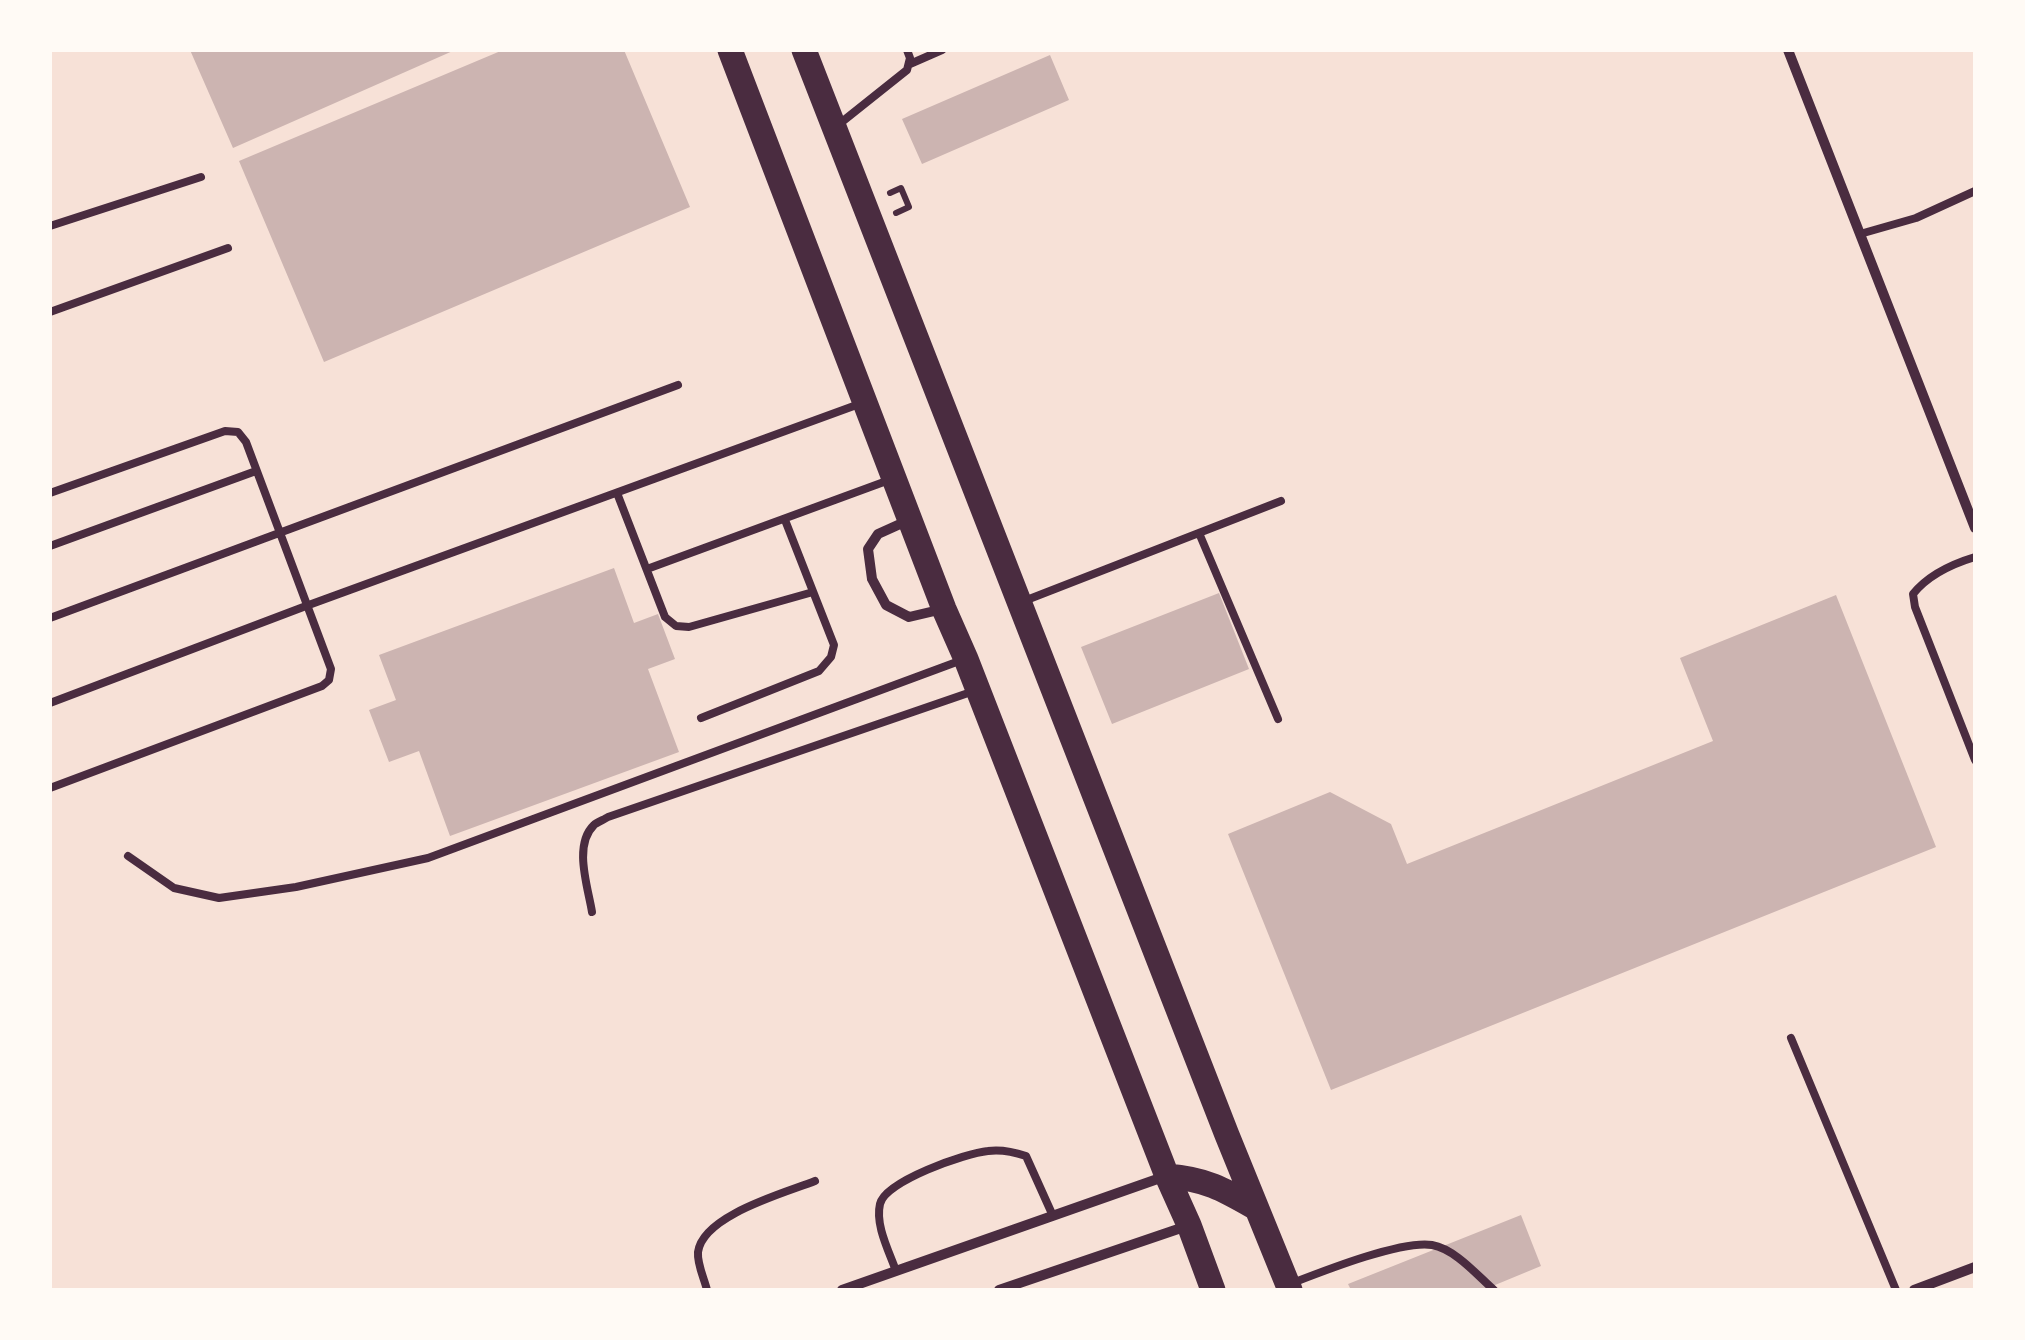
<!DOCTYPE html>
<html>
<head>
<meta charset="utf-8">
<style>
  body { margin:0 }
  #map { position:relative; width:2025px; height:1340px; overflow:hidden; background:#f7e1d7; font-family:Barlow,sans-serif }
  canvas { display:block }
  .frame { position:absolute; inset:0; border:52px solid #fffaf5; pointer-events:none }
</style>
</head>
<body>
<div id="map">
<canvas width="2025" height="1340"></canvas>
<div class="frame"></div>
</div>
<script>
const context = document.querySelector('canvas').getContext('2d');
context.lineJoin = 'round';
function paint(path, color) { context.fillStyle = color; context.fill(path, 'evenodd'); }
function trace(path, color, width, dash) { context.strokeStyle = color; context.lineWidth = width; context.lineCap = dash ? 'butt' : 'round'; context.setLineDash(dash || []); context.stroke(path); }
paint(new Path2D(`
  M190,50H455L233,148Z
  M503,50H624L690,207L324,362L239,161Z
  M1050,55L1069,100L922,164L902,119Z
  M614,568L634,623L658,614L675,659L648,669L679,752L450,836L419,751L389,762L369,710L396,700L379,655Z
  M1219,593L1249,669L1112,724L1081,647Z
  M1836,595L1936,847L1331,1090L1228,834L1330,792L1391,824L1407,864L1713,741L1680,658Z
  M1521,1215L1541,1266L1483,1290H1351L1348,1284Z`), '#ccb4b1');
trace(new Path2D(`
  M890,193L901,188L909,207L896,213`), '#4a2c40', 6);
trace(new Path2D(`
  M910,64L942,50
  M838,125L907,70L910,58L907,50
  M50,226L201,177
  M1860,234L1916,218L1975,191
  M50,312L228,248
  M50,493L225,431L238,432L246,442L331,669L329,680L322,686L50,788
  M617,493L665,617L676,626L689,627L813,592
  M1199,533L1278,719
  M50,546L256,471
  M1975,557C1952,564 1929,574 1913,594L1915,607L1975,760
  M647,569L892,479
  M1024,601L1281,501
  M50,618L678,385
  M50,703L306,606L862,403
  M701,718L819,671L831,657L834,645L785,520
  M128,856L174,888L219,898L296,887L428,858L962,660
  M592,912C588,887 573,845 594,825C596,823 605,819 608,817L974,691
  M1791,1038L1896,1290
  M896,1271C889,1251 875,1225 880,1204C885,1181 966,1153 988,1151C1002,1149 1014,1152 1026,1156L1053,1216
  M1290,1284C1321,1272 1401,1240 1432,1245C1455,1249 1477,1275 1494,1290
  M707,1290C704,1278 697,1264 698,1252C703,1215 785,1193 815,1181`), '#4a2c40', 8);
trace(new Path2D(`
  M1788,50L1975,528
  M909,520L878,534L868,549L872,579L886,605L909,617L943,609
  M842,1290L1166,1176
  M999,1290L1187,1226
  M1914,1290L1975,1267`), '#4a2c40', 10);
trace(new Path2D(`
  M730,50L944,609L966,659L1167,1176L1189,1225L1213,1290
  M804,50L1227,1135L1290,1290
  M1167,1176C1206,1179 1223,1189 1256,1208`), '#4a2c40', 25);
</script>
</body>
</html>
